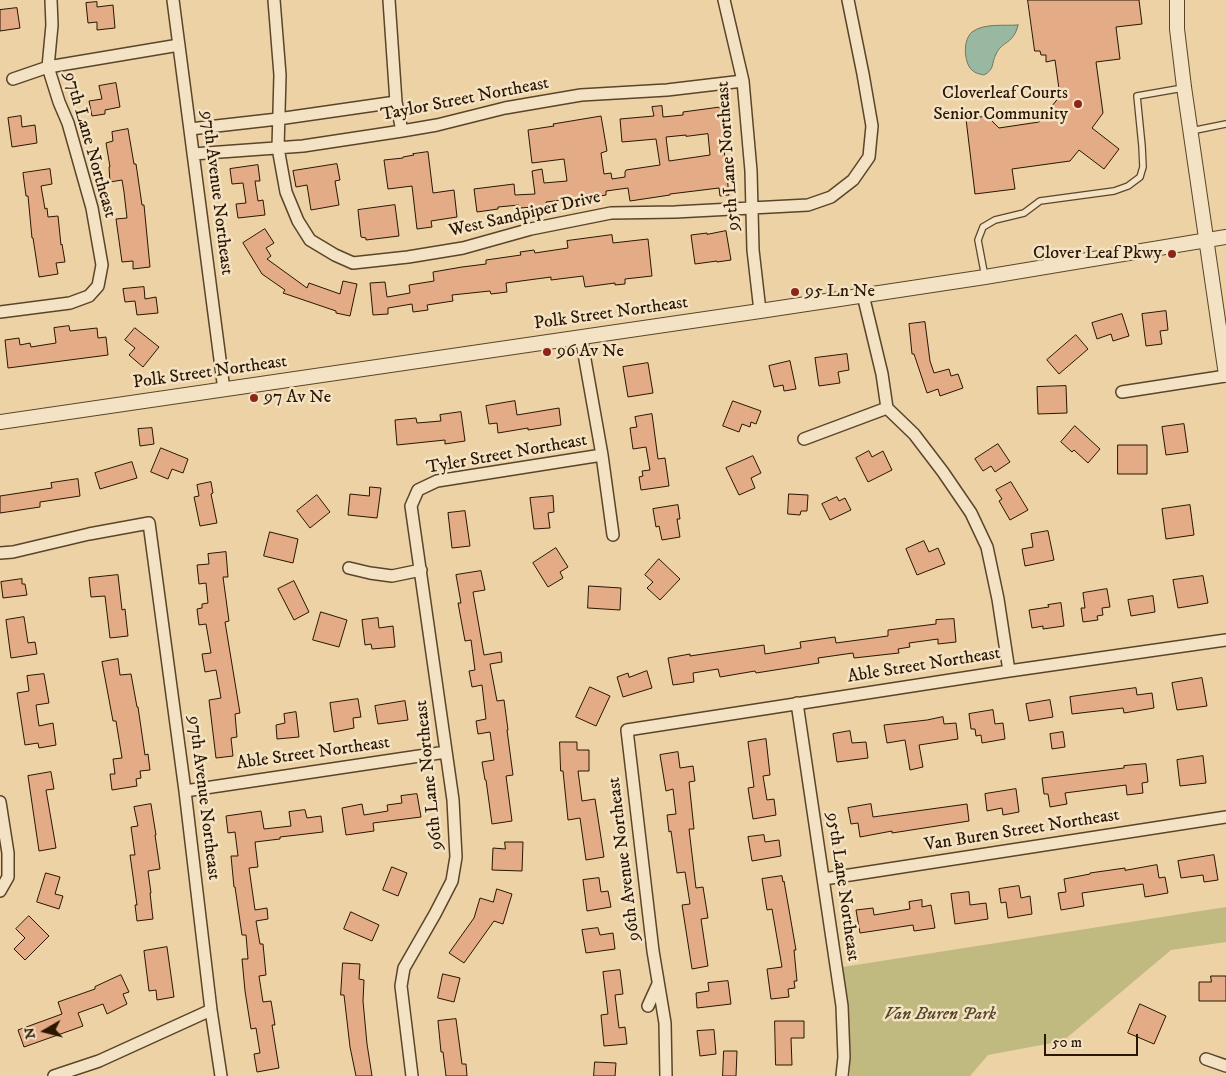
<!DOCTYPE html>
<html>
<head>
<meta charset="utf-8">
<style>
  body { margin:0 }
  #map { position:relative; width:1226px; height:1076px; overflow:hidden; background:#ecd2a4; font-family:"IM FELL DW Pica",serif }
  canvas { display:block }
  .north { position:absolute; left:20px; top:1006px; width:50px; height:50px; -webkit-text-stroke:4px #f3e2c4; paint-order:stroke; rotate:262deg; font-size:14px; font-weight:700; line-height:20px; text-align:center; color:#2a1601 }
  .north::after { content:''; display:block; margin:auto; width:18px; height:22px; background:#2a1601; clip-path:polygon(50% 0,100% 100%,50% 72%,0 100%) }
  .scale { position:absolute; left:1044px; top:1034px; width:94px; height:22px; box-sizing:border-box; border:2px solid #2a1601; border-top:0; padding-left:6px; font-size:15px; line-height:18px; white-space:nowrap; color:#2a1601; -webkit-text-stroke:4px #f3e2c4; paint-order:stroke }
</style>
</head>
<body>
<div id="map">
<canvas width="1226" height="1076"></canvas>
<div class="north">N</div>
<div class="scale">50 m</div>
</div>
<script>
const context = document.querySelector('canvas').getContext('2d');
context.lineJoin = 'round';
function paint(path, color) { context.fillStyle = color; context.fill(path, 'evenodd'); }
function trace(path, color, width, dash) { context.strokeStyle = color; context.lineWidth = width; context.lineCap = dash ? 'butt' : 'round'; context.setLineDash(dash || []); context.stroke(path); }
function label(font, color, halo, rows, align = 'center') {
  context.font = font + ' "IM FELL DW Pica",serif'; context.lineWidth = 5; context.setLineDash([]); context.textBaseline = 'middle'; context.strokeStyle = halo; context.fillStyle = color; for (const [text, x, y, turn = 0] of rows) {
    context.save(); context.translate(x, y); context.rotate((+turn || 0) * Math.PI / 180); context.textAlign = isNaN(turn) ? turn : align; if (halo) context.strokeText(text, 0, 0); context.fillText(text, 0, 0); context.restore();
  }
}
paint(new Path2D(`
  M1226,907V942L1171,950L1063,1041L988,1055L970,1076H850L849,1032L843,967Z`), '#c0b980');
const water = new Path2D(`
  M1018,25C1014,44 1002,41 996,54C991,64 995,69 984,75C979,74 974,73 970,68C964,59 963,40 972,32C984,23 1004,26 1018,25Z`);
paint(water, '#99b8a2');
trace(water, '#6d7762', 1);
const building = new Path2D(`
  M1028,0H1139L1142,24L1116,27L1120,59L1096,62L1103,113L1092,128L1119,149L1104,169L1079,150L1070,161L1012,169L1015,189L975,194L966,119L987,116L999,128L1039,122L1060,96L1055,60L1046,62V55H1041L1040,51H1035Z
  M97,2V7L113,5L115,28L97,30V22L88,23L86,3Z
  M17,8L20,28L0,31V10Z
  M116,83L120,107L105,110V114L92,116L89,101L102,99L99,86Z
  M662,106L663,117L683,115V112L720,107L725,136L726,149H724L729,195L720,196L719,188L670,194V195L630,201L628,188L606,191V195L570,201V199L546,202L547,210L537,211V207L519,208V205L498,207V209L477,212L474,189L514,184L515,195L535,194L532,171L542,169L544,183L567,181L564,159L532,163L528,130L554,126L553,124L601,116L607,151L601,153L604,174L611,173L612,179L625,177V172L626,170L660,165L656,139L622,142L620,119L654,116L652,107ZM708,134L710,155L669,161L666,137L686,135V136Z
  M21,116L22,127L35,125L37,143L12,147L8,118Z
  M128,129L134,164H136L142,205H144L150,267L133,269V261L122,262L116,219L127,218L124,192L122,180L110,182L109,167H110L106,143L113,141L112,132Z
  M428,152L433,193L454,190L457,217L431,221L432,227L417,229L412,186L388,189L384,160L403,158V157L414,155L413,154Z
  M337,164L340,180L335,181L339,205L311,210L307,185L296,187L293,171Z
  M258,165L260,181H255L258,201L263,200L265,215L238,218L236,204L246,203L243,183L232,184L230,169Z
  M50,169L52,184L41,186L45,209L47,208L48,217L58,216L61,245L62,244L65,262L56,263L58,274L39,277L33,238H32L28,196H26L23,173Z
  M395,205L399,236L366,240V238L361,237L358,210Z
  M265,229L274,243L266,248L271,256L267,259L307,288L309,283L340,294L343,281L357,284L350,316L336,313V311L283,293L285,290L262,274L243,243Z
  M726,231L731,260L717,262V261L695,264L691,235L707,233V234Z
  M612,235L613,243L648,239L652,276L625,279V284L615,285V283L585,287L583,276L551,280V277L506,283L507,292L491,294L490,291L452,295L453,301L427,305L428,310L413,312L412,304L388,308V314L373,315L370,283L385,282L387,297L410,293L409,285L434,281L433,272L462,267L486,264V260L521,255L520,252L534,250L535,253L568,248L567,241Z
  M144,287L145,299L156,297L158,313L137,315L135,301L125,302L123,289Z
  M1166,311L1168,330L1160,331L1162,344L1146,346L1142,314Z
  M1122,314L1129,336L1113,341L1111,334L1097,339L1092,323Z
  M925,322L930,361L934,373L949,369L951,376L958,374L963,388L940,396L938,389L927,393L914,354H912L909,324Z
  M69,326L70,331L97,328L98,338L106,337L108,355L8,368L5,340L19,338L20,345L30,343L31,347L56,343L54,328Z
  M135,328L159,347L143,367L129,355L135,348L125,340Z
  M1076,335L1088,349L1059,374L1047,360Z
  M847,354L849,370L838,372L840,383L819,386L815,358Z
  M790,361L796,389L784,391L783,385L774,387L769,366Z
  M648,363L653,393L628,397L623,367Z
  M1066,386L1067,413L1038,414L1037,387Z
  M515,401L517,415L559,408L561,425L528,430V428L498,433L497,423L489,424L486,406Z
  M733,401L761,411L756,424L751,422L750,427L742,424L739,432L723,426Z
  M461,412L465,441L445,444V440L397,445L395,420L416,418L417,423L441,421L440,415Z
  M652,414L658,459L665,458L669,486L641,490L639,477L643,476L642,471L650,470L646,447L633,449L630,428L637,427L635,417Z
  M1184,424L1188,452L1166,455L1162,427Z
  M1075,426L1100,449L1088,463L1074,450L1072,452L1061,442Z
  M152,428L154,444L140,446L138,429Z
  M998,444L1010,462L995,472L991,466L983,471L975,459Z
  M1118,445H1147V474H1118Z
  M161,448L188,459L183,473L172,469L168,479L151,472Z
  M869,451L872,457L883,451L892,470L868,482L856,458Z
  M753,456L761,473L751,478L755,488L739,495L726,468Z
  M132,462L137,478L100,489L95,473Z
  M78,479L80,496L40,502V507L0,513V496L52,488L51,483Z
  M211,482L213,493L211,494L217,523L200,526L194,497L199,496L197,485Z
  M1011,482L1028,510L1010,520L999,501L1002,499L996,490Z
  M370,487L381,488L377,518L348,515L350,494L369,496Z
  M789,494L808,495L807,511H801L800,515L788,514Z
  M317,495L330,512L310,528L297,511Z
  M553,496L554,512L548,513L550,528L534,529L530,498Z
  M837,497L839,501L845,498L851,510L830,520L822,504Z
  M678,505L680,519H677L680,537L662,540L659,526L656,527L653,509Z
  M1190,505L1194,535L1166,539L1162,509Z
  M465,511L470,546L452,548L448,513Z
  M1048,531L1054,560L1025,566L1022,549L1033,547L1031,534Z
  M270,532L298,539L293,563L264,556Z
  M924,541L929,552L938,548L945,564L917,575L906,549Z
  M556,548L568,567L560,572L563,578L548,587L533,563Z
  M226,552L228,577H223L229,621L225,622L240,713L235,714L237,737L231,738L233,756L216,758L209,700L221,698L216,670L205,672L202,654L211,653L206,624L199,625L197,609L202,608V604L208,603L206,583L199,584L197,565L209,564L208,554Z
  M659,559L680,579L660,600L647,588L653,582L645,575Z
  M481,571L485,590L473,592L484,655L501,652L502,662L490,664L497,701L504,700L508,730H507L513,775L506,776L512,821L492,824L486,780H485L482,762L494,760L490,732L478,734L476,721L486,719L482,685L472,687L469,671L475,670L471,640L465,641L458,603H461L456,575Z
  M118,575L122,610L125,609L128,636L110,638L105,596L91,597L89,578Z
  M1203,576L1208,603L1178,608L1173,580Z
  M22,579V584H25L27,595L3,598L1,582Z
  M294,581L309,612L294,620L278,589Z
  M589,586L621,588L620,610L588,608Z
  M1107,589L1110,607L1102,608L1103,615L1097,616L1098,620L1083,622L1081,608H1085L1083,593Z
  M1153,596L1155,612L1131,616L1128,600Z
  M1061,603L1064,626L1043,629V626L1032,628L1029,610L1049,607L1048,605Z
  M321,612L347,620L339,647L313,640Z
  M24,617L28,643L35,642L37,654L11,658L6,620Z
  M378,618L379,628L393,626L395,647L372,649L371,644L365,645L362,620Z
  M954,619L956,642L938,644V639L909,643L910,647L898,649L899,653L854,658L853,653L818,658L819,663L756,673L755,671L720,677L718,669L693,673L694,682L673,685L668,658L690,654V656L764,645L765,654L801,648L800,642L835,637L836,643L888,636V630L936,624V620Z
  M118,659L120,675L131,674L137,707H138L145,755L148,754L150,770L140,771L141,778L136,779L137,786L112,790L110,774H115L113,759L122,758L116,721H113L102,662Z
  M647,671L652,688L623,697L617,677L628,673L629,677Z
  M44,674L49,703L36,705L39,726L53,723L56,745L39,748L38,743L25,745L17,693L29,691L27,676Z
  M1202,678L1207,706L1177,710L1172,683Z
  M590,687L610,696L596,726L576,717Z
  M1136,688L1137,695L1152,693L1154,708L1124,713L1123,708L1072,714L1070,697Z
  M358,699L361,717L353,718L354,728L334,732L330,703Z
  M1050,700L1053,717L1029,721L1026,704Z
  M405,701L408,720L378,724L375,706Z
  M993,710L995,724L1003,723L1005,739L982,743L981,735L976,736L975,729H971L969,714Z
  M296,712L299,737L277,739L276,725L285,723L284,714Z
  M943,717L944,724L956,723L958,739L919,745L923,767L910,770L905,740L887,743L884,725L927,720Z
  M850,731L852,743L866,742L868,758L837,762L833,734Z
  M1063,732L1065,747L1052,749L1050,734Z
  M766,739L770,775L763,776L767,800L774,799L776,815L753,819L748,788L754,787L748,742Z
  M560,742H577V750H589V771H578L582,801L595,799L604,857L586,860L580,818L568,820L563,771H561Z
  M678,752L680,768L693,766L695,781L689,782L694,829H689L696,888L703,887L708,918L701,919L708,966L692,969L682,905L690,904L685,872L677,873L671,831L669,832L667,815L676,814L673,789L666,791L660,755Z
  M1203,756L1206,783L1180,786L1177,760Z
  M1146,764L1148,782L1142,783L1143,793L1127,795L1126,785L1065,793L1067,804L1050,807L1048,794H1044L1042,778L1124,768V766Z
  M51,772L54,789L46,790L56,848L39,851L28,776Z
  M1016,789L1019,812L1003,815L1002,808L987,811L985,794Z
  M417,794L421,817L373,823L374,831L346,835L342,808L362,804L364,815L388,811L387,805L402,803L401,796Z
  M151,804L156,835H155L160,869L148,871L151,893H150L153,919L137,921L135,905H137L130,855H135L131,827L138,826L134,807Z
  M871,804L873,817L967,804L969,821L892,833V831L860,837L858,823L851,824L848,808Z
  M305,810L307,818L321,816L323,832L280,837V839L255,842L258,867L249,868L255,910L267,908L268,919L256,921L260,944H263L266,975L259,976L263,1002L271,1001L275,1025H272L279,1068L257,1072L254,1054L260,1053L256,1028L251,1029L245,991L242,959H248L246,935H242L235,887H234L231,856H238L235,832L228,833L226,816L261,811L264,829L291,826L289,812Z
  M764,835L765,842L779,840L781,856L752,861L748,837Z
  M505,842H523L522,871L492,870L493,848L505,849Z
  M1214,855L1218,880L1204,882L1203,875L1181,878L1178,861Z
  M1157,865L1159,878L1165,877L1168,893L1145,897L1143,884L1082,893L1084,906L1061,910L1058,893L1066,892L1064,879L1090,874V873L1125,868V870Z
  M392,867L407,873L398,896L383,890Z
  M46,873L60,877L55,894L63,896L59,909L37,902Z
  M782,876L783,882L784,881L796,950H794L797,981H794L795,988L788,989L789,997L771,999L767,969L782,967L772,909L767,910L762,879Z
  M599,878L601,892L608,891L611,907L587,911L583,880Z
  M1019,886L1021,898L1030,896L1032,914L1008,918L1006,902L1001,903L999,889Z
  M497,889L512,894L503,924L494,921L464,963L449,953L474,918L480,898L493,902Z
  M969,892L970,905L986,903L988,919L955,924L951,894Z
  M922,900V907L931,905L935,928L914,931L913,925L860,933L856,910L873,908L874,915L910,909L909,902Z
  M351,912L379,925L372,941L344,929Z
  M29,916L49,936L25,960L14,949L25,938L16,929Z
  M598,928L600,935L613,933L615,949L586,953L582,930Z
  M167,947L174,997L157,1000L156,990L149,991L144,951Z
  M343,963L360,964L359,979L364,980L363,1001L367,1044L372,1076H356L350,1047L344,995H341Z
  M620,970L623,994L615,995L619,1028L625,1027L627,1044L604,1046L601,1015L608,1014L603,972Z
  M443,974L460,978L454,1002L438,998Z
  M121,975L129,992L123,994L127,1004L107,1014L103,1004L78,1013L83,1026L24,1047L18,1030L62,1014L58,1002L95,989V987Z
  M1211,976H1226V1001H1199V982H1211Z
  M728,981L731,1004L697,1008L696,993L709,991L708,983Z
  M1140,1004L1166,1016L1154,1044L1128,1033Z
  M456,1019L462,1064H466L467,1076H446L443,1052H441L438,1021Z
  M775,1021H804V1038H791L792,1065H776Z
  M714,1030L716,1054L700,1056L697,1031Z
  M724,1051H737L736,1076H723Z
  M595,1062L616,1063L615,1076H594Z`);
paint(building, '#e3ab86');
trace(building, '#2a1601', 1);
const service = new Path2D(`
  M1191,131L1226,124
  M985,277L978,240L983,227L995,220L1024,213L1040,201L1114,191L1128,186L1140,177L1143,167L1142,146L1137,96L1183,88`);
const minor = new Path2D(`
  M173,0L224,390
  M274,0L280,75L278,148L286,192L298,221L310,240L335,255L353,263L408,257L463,248L531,229L611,213L675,212L808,205L831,197L853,180L869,157L872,126L863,74L848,0
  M389,0L396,102L402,131
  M724,0L743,81L751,171L753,250L760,311
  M13,79L48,67L179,45
  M190,129L278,119L396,102
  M193,154L303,146L402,131L437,125L505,108L581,95L667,90L743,81
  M863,295L882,374L887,408L914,434L943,472L971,513L987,547L998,599L1009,671
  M0,312L70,303L89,296L98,286L102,265L92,208L68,123L59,102L48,67L52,25L51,0
  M581,337L602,455L613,535
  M1122,392L1226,376
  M804,439L887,408
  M0,553L13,552L89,534L149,523L185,791L211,1010L221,1076
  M349,568L370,573L392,576L421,570
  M797,703L842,1006L844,1057L842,1076
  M185,791L446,752
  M0,802L8,853V877L0,891
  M824,879L1226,817
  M648,1006L658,984
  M1206,1059L1226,1066
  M54,1076L99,1061L211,1010
  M412,1076L401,986L404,968L435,914L452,881L456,857L453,800L411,506L418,490L437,481L602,455
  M666,1076L665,1023L653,951L627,730L1009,671L1226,640`);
const tertiary = new Path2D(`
  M1177,0V29L1184,87L1226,375
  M0,422L760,311L985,277L1226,237`);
trace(service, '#5a452a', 8);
trace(minor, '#5a452a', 14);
trace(tertiary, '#5a452a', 16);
trace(service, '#f3e2c4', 5.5);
trace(minor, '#f3e2c4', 11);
trace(tertiary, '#f3e2c4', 14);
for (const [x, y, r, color] of [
  [1078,104,5,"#8f2418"],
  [1172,254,5,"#8f2418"],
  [795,292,5,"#8f2418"],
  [547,352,5,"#8f2418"],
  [254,398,5,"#8f2418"]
]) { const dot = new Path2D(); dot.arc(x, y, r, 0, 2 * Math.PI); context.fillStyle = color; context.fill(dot); trace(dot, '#f3e2c4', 2); }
label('18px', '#2a1601', '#f3e2c4', [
  ["Cloverleaf Courts",1068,94,"right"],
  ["Senior Community",1068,115,"right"],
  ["Clover Leaf Pkwy",1162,254,"right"],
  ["95 Ln Ne",805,292],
  ["96 Av Ne",557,352],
  ["97 Av Ne",264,398]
], 'left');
label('18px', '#2a1601', '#f3e2c4', [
  ["Taylor Street Northeast",465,100,-11],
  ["97th Lane Northeast",89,145,74],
  ["95th Lane Northeast",729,156,-94],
  ["97th Avenue Northeast",216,193,83],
  ["West Sandpiper Drive",525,215,-13],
  ["Polk Street Northeast",611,314,-8],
  ["Polk Street Northeast",210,373,-8],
  ["Tyler Street Northeast",507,455,-10],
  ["Able Street Northeast",924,666,-9],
  ["Able Street Northeast",313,754,-8],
  ["96th Lane Northeast",430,775,-96],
  ["97th Avenue Northeast",203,798,83],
  ["Van Buren Street Northeast",1022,831,-9],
  ["96th Avenue Northeast",625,859,-97],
  ["95th Lane Northeast",842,887,82]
]);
label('italic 18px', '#574727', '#f3e2c4', [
  ["Van Buren Park",940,1015]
]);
</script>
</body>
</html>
